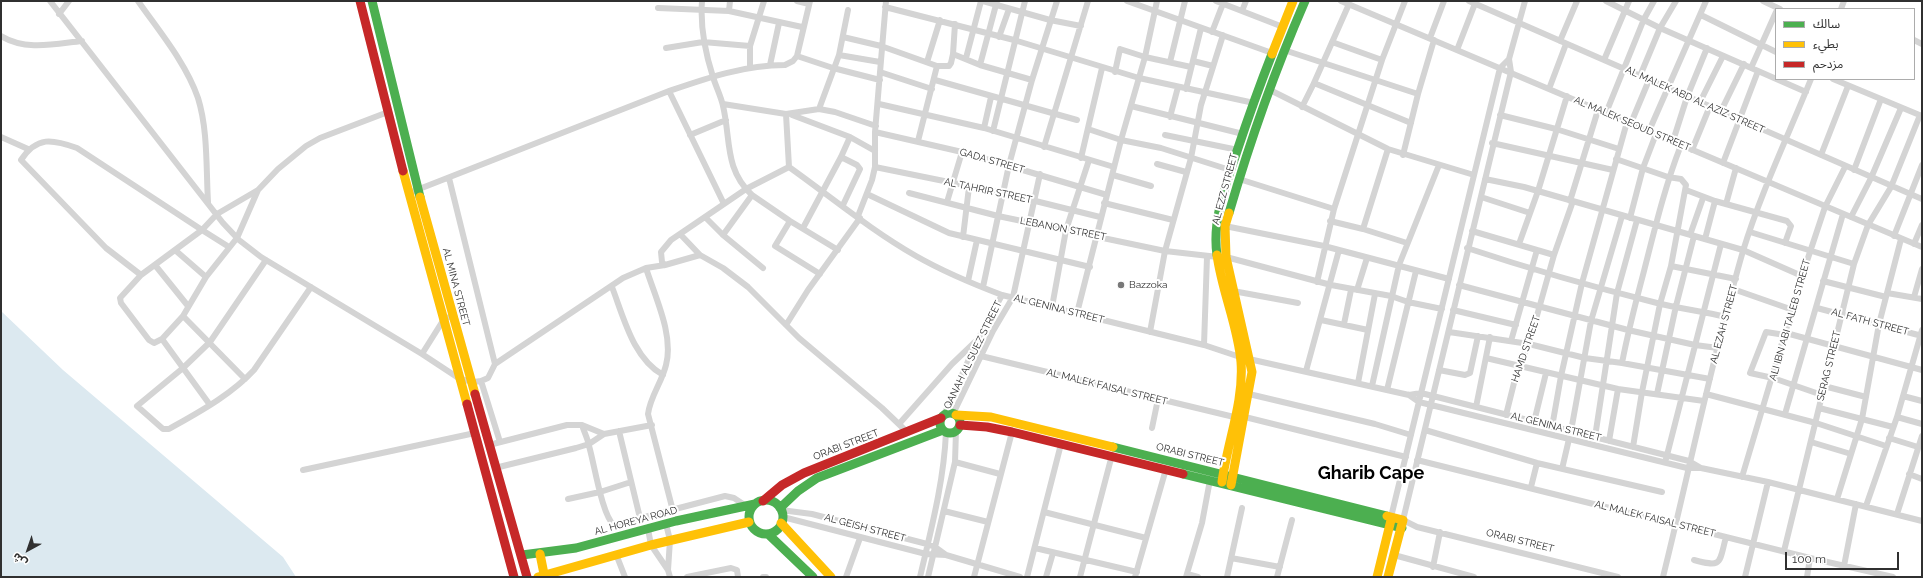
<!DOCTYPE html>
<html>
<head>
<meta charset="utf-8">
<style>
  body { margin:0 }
  #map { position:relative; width:1923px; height:578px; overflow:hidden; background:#fff; font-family:Raleway,"Noto Sans Arabic",sans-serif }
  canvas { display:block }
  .frame { position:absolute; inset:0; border:2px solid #303030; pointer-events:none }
  .legend { position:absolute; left:1775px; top:8px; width:140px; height:72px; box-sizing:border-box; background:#fff; border:1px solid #acacac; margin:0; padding:5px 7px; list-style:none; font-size:12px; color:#303030 }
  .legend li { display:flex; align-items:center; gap:8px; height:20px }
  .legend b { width:20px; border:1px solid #acacac }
  .north { position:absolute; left:8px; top:530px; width:40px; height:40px; -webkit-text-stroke:3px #fff; paint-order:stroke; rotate:220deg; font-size:11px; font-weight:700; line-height:16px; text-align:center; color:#303030 }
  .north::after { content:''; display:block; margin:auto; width:14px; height:18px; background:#303030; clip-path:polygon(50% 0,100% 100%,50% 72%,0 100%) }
  .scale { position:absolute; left:1785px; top:552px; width:114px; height:18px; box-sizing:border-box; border:2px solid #303030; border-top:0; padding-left:5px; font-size:12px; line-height:14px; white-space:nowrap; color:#303030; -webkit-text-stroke:3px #fff; paint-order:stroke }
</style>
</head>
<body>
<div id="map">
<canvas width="1923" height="578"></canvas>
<div class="frame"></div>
<ul class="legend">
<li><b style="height:5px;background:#4caf50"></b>سالك</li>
<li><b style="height:5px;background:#ffc107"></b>بطيء</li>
<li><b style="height:5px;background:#c62828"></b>مزدحم</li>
</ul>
<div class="north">ش</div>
<div class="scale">100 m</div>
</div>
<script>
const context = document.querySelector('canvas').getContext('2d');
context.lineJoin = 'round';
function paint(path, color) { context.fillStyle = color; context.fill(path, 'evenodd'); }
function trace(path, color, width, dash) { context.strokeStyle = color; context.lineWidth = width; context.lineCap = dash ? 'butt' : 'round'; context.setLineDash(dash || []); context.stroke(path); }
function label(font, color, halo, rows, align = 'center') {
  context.font = font + ' Raleway,sans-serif'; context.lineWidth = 4; context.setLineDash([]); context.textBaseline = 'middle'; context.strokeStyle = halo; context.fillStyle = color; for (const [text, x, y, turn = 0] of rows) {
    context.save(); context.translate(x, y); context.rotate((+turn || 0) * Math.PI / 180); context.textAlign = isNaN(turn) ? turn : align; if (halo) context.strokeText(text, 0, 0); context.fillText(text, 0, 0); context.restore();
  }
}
paint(new Path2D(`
  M1,311L63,370L283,557L296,577H1Z`), '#dce9f0');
trace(new Path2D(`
  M50,1L223,223L239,240L261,257L422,354L460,379L474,382L481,381
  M138,1C159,31 186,63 198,98C208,130 206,168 208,202
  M702,1C700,27 705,52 713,77C716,87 721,96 723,106C731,139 724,169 752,195L790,221L838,250
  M797,1L809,4
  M983,1L1050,20L1081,26
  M1127,1L1272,53
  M1216,1L1283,27
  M1341,1L1922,247
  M1469,1L1922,199
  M1525,1L1509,59L1511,72L1403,520L1417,527L1618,577
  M1606,1L1660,28L1806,92
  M1763,1L1780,9
  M1349,4L1314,83L1411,123
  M885,7L1014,40L1139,78L1254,103
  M658,8L729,11L802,27
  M1841,9L1844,1
  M729,11L730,1
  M1242,11L1246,1
  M59,14L69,1
  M1701,15L1776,52
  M955,24L953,54L980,65L1032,80
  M1212,32L1224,1
  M1,36C26,51 54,44 82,41
  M843,37L881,46L937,66H949L951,63L953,54
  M999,37L1009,9
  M1430,38L1444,1
  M1914,40L1922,44
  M1560,41L1577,1
  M1332,42L1382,60
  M666,48L703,42L750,46
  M1284,50L1418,94
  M1457,50L1476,1
  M839,55L880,62
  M797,56L833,68L880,80
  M966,58L981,1
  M1604,60L1629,1
  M1193,61L1213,66
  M927,62L940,20
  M1170,62L1185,1
  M770,65L779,23
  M980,65L997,1
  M750,68V46L764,1
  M1751,68L1776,12
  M880,72L932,89
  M1115,72L1120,49L1145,57L1191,67
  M1640,76L1660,28L1676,1
  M1833,79L1922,116
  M935,80L1077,120
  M1186,89L1201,28
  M1549,89L1566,44
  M1270,90L1388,149L1474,175
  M669,91L724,204
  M1700,102L1723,56
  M723,104L786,114L819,109L835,112L876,126
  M879,104L984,128L1114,167
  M1131,106L1243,134
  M1302,107L1314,83
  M819,109L839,55L848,10
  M1721,111L1744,64
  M1606,113L1644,19L1654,1
  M786,114L789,167C831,197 872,231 916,256C944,272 973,284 1002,295L1204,345L1240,357L1409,395L1421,393L1433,396L1689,461L1701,468
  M792,115L850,137L875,151
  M1500,115L1556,129L1619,149
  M1170,117L1178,87
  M1631,123L1649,80
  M984,128L991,97
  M1088,129L1121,140L1161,148L1230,170
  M993,131L1025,1
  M1649,131L1706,1
  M875,132L962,152L1107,195
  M690,135L726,120
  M1165,135L1238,150
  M1,137L28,149
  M918,141L937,66
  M1673,141L1687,97L1707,48
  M1492,143L1613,170
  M1044,147L1088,1
  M1692,150L1710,106
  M1403,155L1418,94L1434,40
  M1821,155L1848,86
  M841,157L857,165L860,169L843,205
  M1081,158L1102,68
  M1616,159L1668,177L1681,179L1686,185L1671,266L1660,304L1642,392L1633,447
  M1723,163L1758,71
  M1157,164L1186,172
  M875,167L1003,193L1100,217
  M1854,170L1881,99
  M1113,175L1151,186
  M449,178L495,364L488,378L481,381L500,442
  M1239,179L1334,209
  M1485,179L1524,187L1743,250L1802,276
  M1686,190L1715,201L1787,221L1791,226L1785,243
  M409,193L669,91C707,78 744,65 785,65L793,61L797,56L810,1
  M909,193L998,216L1165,251L1218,257
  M867,194L949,233L1090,267
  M1481,197L1530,213
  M1570,201L1598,110
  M947,202L962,152
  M1104,203L1173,220
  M1726,204L1736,168
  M858,216L872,180L875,167V132L886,1
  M705,217L723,235L763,268
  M1851,217L1871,178L1901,108
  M1630,218L1643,168L1656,134
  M790,221L775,246L820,274
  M1330,221L1363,229L1407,243
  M1225,226L1324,246L1449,279
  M803,228L841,157L850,137
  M1363,229L1388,149
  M1472,231L1554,255
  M1750,232L1854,264
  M680,234L700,255L723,268L748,287L799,338L882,408L906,431
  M723,235L752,195
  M1690,235L1703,198
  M1894,236L1922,165
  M963,237L969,187
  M1705,239L1715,201
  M1519,244L1538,191L1567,96
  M1914,244L1922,225
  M229,247L202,230L217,214L258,190L278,169L306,146L320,138L388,112
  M1467,248C1530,269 1593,287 1657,303C1680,309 1703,311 1726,317
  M175,250L206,277
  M1226,257L1331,285L1391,296L1408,302L1442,309
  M266,260L210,342L183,368L137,406L163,429H169C199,412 231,395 254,370L311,287
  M155,265L188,306
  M665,265L662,262L661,252L671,240L724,204L746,189L789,167
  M1671,266L1736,279
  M646,268C655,297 674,335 666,365C662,382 650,397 648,414L673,511
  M141,275L106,248L21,160C37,136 52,139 77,148L202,230L141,275L120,298L121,303L149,340L154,343L162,339L183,316L206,277L237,238L258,190
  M968,281L977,240
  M1823,281L1886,297
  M1317,282L1334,209L1382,60L1405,1
  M1459,285L1628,330L1695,345L1718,348
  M612,287C624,318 633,358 663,375
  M983,287L1009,165L1032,80L1057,1
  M1733,289L1793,310
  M1357,290L1367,258
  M1233,291L1298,303
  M1887,293L1922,299
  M1914,297L1922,269
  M1052,307L1066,230L1089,160
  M1817,308L1922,336
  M1453,310L1516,325
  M1077,313L1121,140L1145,57L1157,1
  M183,316L245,379
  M1321,320L1368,330
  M1344,324L1351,290
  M786,325L808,290L860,218
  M1150,332L1165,251L1191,158L1201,105L1223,35
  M1449,332L1529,344L1585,358L1622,363L1710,379
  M1786,333L1922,370
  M1785,335L1766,332L1750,373L1773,378L1822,395
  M162,339L210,405
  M1511,341L1537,250
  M1204,345L1207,257
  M422,354L444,319L452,316
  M981,356L1234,417
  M1486,358L1618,389L1704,401
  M1622,363C1628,332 1636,301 1644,271C1655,228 1665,186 1681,145
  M495,364L623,278L646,268L665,265L700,255
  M1439,370L1465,375L1470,373L1478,336
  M1306,371L1339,250
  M1358,383L1375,294
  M1372,386L1399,265L1439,165
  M1824,386L1866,397
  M1387,390L1416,271
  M1249,394L1375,424L1411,435
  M1657,394L1676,306L1694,236
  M1706,394L1816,423L1886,446
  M1409,395L1419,402L1687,468H1701L1768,482L1922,521
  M1903,396L1922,401
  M1476,407L1490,337
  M1819,408L1893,427
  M953,414L993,331L1013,297L1040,174
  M1785,414L1843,214
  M944,415L978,339L1002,295
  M1506,415L1518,367L1529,344L1554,255L1573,201
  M1245,417L1406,457
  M1897,417L1922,424
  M1534,422L1546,373
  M899,424L952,364L975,342
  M582,425C584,432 588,439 589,446C594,462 602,516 614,525L725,496L734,498L746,506
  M1552,427L1561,376L1582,283L1627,122
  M1152,428L1158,399
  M1425,430L1537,463L1662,492
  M619,431L640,518
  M1571,431L1591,321L1622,216
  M1595,437L1617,293L1637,220
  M1889,438L1918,447
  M1609,441L1618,389
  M1811,442L1851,454
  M489,445L567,425H582L604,434
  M1666,459L1721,244
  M1417,460L1810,558L1893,577
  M955,462L1000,474
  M495,468L576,448L589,444L604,434L652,425
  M1562,469L1569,439
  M303,470L475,433
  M1909,474L1922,479
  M1742,477L1802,276L1825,207L1845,167
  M1531,487L1537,463
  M568,499L600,492L631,482
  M1837,499L1862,419L1879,324L1901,239
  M1866,506L1897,417L1922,330
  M781,510L812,514L927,544L935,547L946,555
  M944,511L988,522
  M1044,512L1146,538
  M1897,514L1922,436
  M783,517L926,554L946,555L1020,577
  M1391,517L1500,68L1509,59
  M666,524L670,540L668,570
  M648,529L651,545L668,570L670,577
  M1035,548L1137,572
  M1784,551L1854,264L1868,225L1891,187L1920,115
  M616,554L625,577
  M1394,555L1474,577
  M1231,558L1280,567
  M1694,560C1723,568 1719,563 1726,537
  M1844,566L1856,504
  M1433,567L1440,532
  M1187,574L1198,577
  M687,577L731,568L737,570L738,577
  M763,577H766
  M846,577L860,538
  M920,577C931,530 944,481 946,432
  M928,577L955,462L956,431
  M974,577L1012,432
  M1027,577L1061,444
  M1046,577L1053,553
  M1080,577L1112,455
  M1135,577L1166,469
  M1186,577L1202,523L1210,480
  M1227,577L1242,508
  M1277,577L1292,520
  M1663,577C1690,468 1712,358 1743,251C1761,192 1788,136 1811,79
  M1745,577L1768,482
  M1807,577L1810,558`), '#d4d4d4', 6);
trace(new Path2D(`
  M372,1L420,197
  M1229,213C1250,141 1275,70 1305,1
  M1217,255C1212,221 1225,187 1236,154C1247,121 1259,87 1272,54
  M940 423a10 10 0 1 1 20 0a10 10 0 1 1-20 0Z
  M1113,447L1387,516
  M1183,474L1402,528
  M749 517a17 17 0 1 1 34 0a17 17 0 1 1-34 0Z
  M780,508L798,491L817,478L943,430
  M768,534L813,577
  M522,555L576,548L676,521L755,504`), '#4caf50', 9);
trace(new Path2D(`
  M1272,54L1293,1
  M403,171L467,404
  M420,197L475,394
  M1229,213L1225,226L1226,257L1252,372L1231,485
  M1217,255C1222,292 1238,326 1241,362C1244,402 1227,443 1222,482
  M956,415L991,417L1113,447
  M1387,516L1403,520L1388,577
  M781,523L831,577
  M540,554L544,574
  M538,577L651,545L749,522
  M1377,577L1391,520`), '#ffc107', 9);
trace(new Path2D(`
  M360,1L403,171
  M475,394L527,577
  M467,404L514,577
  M960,425L987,427L1012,432L1183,474
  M763,501L782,485L804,473L941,418`), '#c62828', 9);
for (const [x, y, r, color] of [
  [1121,285,4,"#787878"]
]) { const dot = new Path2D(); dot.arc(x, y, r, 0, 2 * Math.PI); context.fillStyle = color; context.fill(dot); trace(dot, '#fff', 1.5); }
label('10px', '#303030', '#fff', [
  ["AL MALEK ABD AL AZIZ STREET",1695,100,24],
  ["AL MALEK SEOUD STREET",1632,124,23],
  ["GADA STREET",992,161,16],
  ["AL EZZ STREET",1225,189,-75],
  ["AL TAHRIR STREET",988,191,12],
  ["LEBANON STREET",1063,229,11],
  ["AL MINA STREET",456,287,75],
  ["AL GENINA STREET",1059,309,14],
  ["ALI IBN ABI TALEB STREET",1790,320,-74],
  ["AL FATH STREET",1870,322,15],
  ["AL EZAH STREET",1724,324,-75],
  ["HAMD STREET",1526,349,-71],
  ["QANAH AL SUEZ STREET",973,355,-64],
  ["SERAG STREET",1829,366,-76],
  ["AL MALEK FAISAL STREET",1107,387,14],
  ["AL GENINA STREET",1556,427,14],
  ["ORABI STREET",846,445,-21],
  ["ORABI STREET",1190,455,14],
  ["AL MALEK FAISAL STREET",1655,519,14],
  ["AL HOREYA ROAD",636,521,-15],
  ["AL GEISH STREET",865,528,15],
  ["ORABI STREET",1520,541,14]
]);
label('10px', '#303030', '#fff', [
  ["Bazzoka",1129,285]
], 'left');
label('bold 18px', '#000', '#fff', [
  ["Gharib Cape",1371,474]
]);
</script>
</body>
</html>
